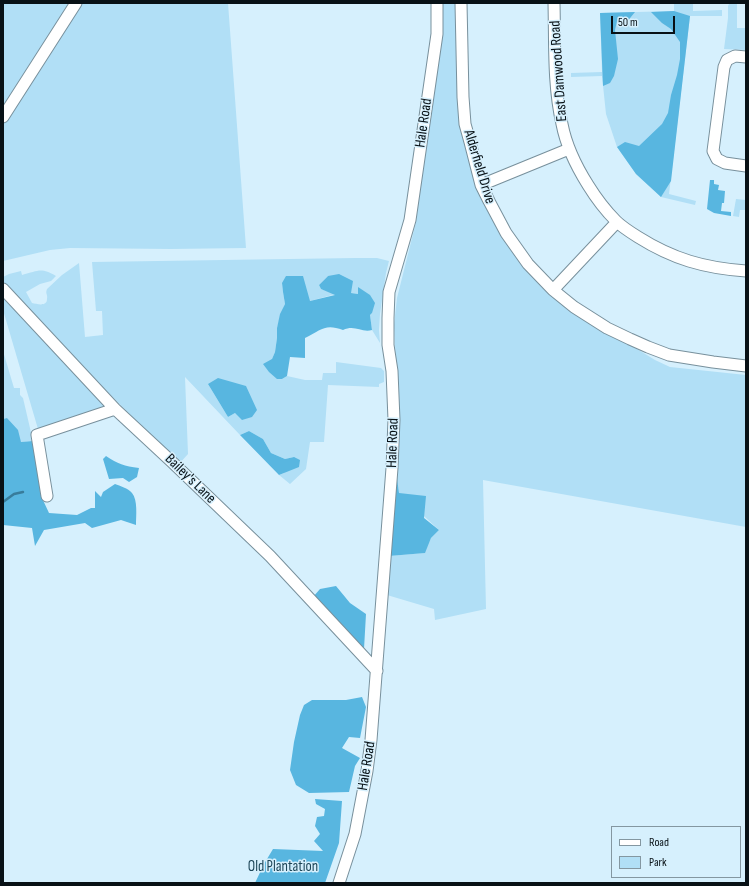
<!DOCTYPE html>
<html>
<head>
<meta charset="utf-8">
<style>
  body { margin:0 }
  #map { position:relative; width:749px; height:886px; overflow:hidden; background:#d6f0fd; font-family:"Sofia Sans Condensed",sans-serif }
  canvas { display:block }
  .frame { position:absolute; inset:0; border:4px solid #081116; pointer-events:none }
  .legend { position:absolute; left:611px; top:826px; width:130px; height:52px; box-sizing:border-box; background:#d6f0fd; border:1px solid #8497a1; margin:0; padding:5px 7px; list-style:none; font-size:12px; color:#081116 }
  .legend li { display:flex; align-items:center; gap:8px; height:20px }
  .legend b { width:20px; border:1px solid #8497a1 }
  .scale { position:absolute; left:611px; top:16px; width:64px; height:18px; box-sizing:border-box; border:2px solid #081116; border-top:0; padding-left:5px; font-size:12px; line-height:14px; white-space:nowrap; color:#081116; -webkit-text-stroke:3px #d6f0fd; paint-order:stroke }
</style>
</head>
<body>
<div id="map">
<canvas width="749" height="886"></canvas>
<div class="frame"></div>
<ul class="legend">
<li><b style="height:5px;background:#fff"></b>Road</li>
<li><b style="height:11px;background:#b1dff6"></b>Park</li>
</ul>
<div class="scale">50 m</div>
</div>
<script>
const context = document.querySelector('canvas').getContext('2d');
context.lineJoin = 'round';
function paint(path, color) { context.fillStyle = color; context.fill(path, 'evenodd'); }
function trace(path, color, width, dash) { context.strokeStyle = color; context.lineWidth = width; context.lineCap = dash ? 'butt' : 'round'; context.setLineDash(dash || []); context.stroke(path); }
function label(font, color, halo, rows, align = 'center') {
  context.font = font + ' "Sofia Sans Condensed",sans-serif'; context.lineWidth = 3; context.setLineDash([]); context.textBaseline = 'middle'; context.strokeStyle = halo; context.fillStyle = color; for (const [text, x, y, turn = 0] of rows) {
    context.save(); context.translate(x, y); context.rotate((+turn || 0) * Math.PI / 180); context.textAlign = isNaN(turn) ? turn : align; if (halo) context.strokeText(text, 0, 0); context.fillText(text, 0, 0); context.restore();
  }
}
paint(new Path2D(`
  M3,3H71L3,109Z
  M81,3H228L246,248L171,249L70,248L50,250L3,261V120Z
  M442,3H457L470,160L534,276L616,336L655,360L670,367L746,375V527L483,480L486,609L435,620L434,609L387,595L389,556L424,553L431,538L439,530L399,493L397,478L392,476L399,427L394,325L397,298L416,222L442,25Z
  M674,3H693V11L722,10V16H690L669,194L696,201L695,205L661,197L636,174L617,147L606,114L602,76L571,77V73L602,72L600,13L674,11Z
  M729,4H737V28H746V50L724,49L728,18V6Z
  M736,199L746,200V210H740L739,217L733,216Z
  M355,258H377L389,261L386,273L380,314L379,330L380,343L372,330L370,315L372,313L358,287V294L351,293L328,276L319,285L321,289L336,294L310,301L282,283L283,292L285,304L281,314L277,328V338L275,352L272,359L282,379L287,376L305,380H322L323,373H336V362L381,368L384,371V382L379,384V387L328,385L324,442H310L306,469L290,484L279,475L284,473L294,457L285,459L271,453L263,439L249,431L240,435L185,377L188,454L179,464L59,343L4,285L3,282V277L9,274L21,271L22,275C38,271 41,267 56,276L51,281L40,284L26,292L32,303C37,304 47,307 47,299C48,294 45,294 47,289L62,275L79,263L85,337L103,335L102,311H96L92,262ZM208,384L242,420L235,413L228,417Z
  M5,299L104,403V406L86,414L40,429H38L3,310V300Z
  M3,351L14,388H20V395L23,398L33,441L21,442L7,418L3,419V397H4L3,389Z`), '#b1dff6');
paint(new Path2D(`
  M674,11L690,16L671,181L661,197L636,174L617,147L625,142L639,146L662,124L668,113L671,95L677,75L680,59V42L671,29L662,23L651,12Z
  M635,12L626,23L617,21L615,30L618,59L614,76L610,83L603,86L600,13Z
  M710,180H714V184L719,185L718,190L725,191L724,203H722L721,211L731,212V216L714,213L707,209Z
  M339,274L353,281L351,293L358,294V287L370,295L375,303L372,313L370,315L372,330C361,333 355,324 343,330C325,323 321,330 305,338V358L290,357L287,376L282,379H277L269,372L263,364L272,359L275,352L277,338V328L280,314L285,304L283,292L282,283L286,276H303L310,301L335,295L321,289L319,285L328,276Z
  M218,378L246,386L257,410L252,417L242,420L235,413L228,417L208,384Z
  M7,418L18,430L21,442L33,441L42,498L49,513L77,515L91,508H95V491L101,497L103,492L115,484C120,486 128,488 132,493C138,500 136,516 136,525L121,520L92,528L85,523L44,530L35,546L32,528L3,525V419Z
  M249,431L263,439L271,453L285,459L294,457L300,460L299,467L279,475L240,435Z
  M106,456C118,464 124,466 139,468L137,477L129,482L123,478L109,479L103,459Z
  M392,476L397,478L399,493L426,496L424,518L439,530L431,538L425,553L389,556Z
  M336,586L350,603L366,614L364,649L313,597L320,589Z
  M362,697L366,707L360,738L349,737L342,748L360,758L355,766L349,792L309,793L296,785L290,770L294,742L300,715L304,705L312,700H346Z
  M315,799L342,801L339,843L325,883H255L264,864L273,849L323,851L314,841L320,834L315,826L317,817L324,816L325,809L316,804Z`), '#58b6e0');
trace(new Path2D(`
  M3,502L14,494L23,492`), '#387c9b', 2.5);
const minor = new Path2D(`
  M461,3L463,97L465,124L470,142L481,185L489,201L506,233L528,264L553,290L574,307L607,328L630,339L648,347L669,355L713,362L746,366
  M554,3C555,43 553,85 562,124C566,145 576,166 588,185C596,198 605,210 616,221C622,227 630,232 638,237C673,259 704,268 746,271
  M746,57L735,56L727,60L724,67L713,151L717,159L725,163L746,166
  M3,117L76,3
  M481,185L569,149
  M3,289L115,409L172,462L270,556L377,671
  M553,290L617,222
  M47,496L37,435L115,409
  M339,883L355,834L367,771L371,740L392,468L394,420L392,371L388,345V318L389,292L410,220L437,34V3`);
trace(minor, '#78909c', 13);
trace(minor, '#fff', 11);
label('15px', '#081116', '#d6f0fd', [
  ["East Damwood Road",559,71,-94],
  ["Hale Road",424,123,-82],
  ["Alderfield Drive",479,167,73],
  ["Hale Road",393,443,-88],
  ["Bailey's Lane",190,479,44],
  ["Hale Road",367,766,-81]
]);
label('15px', '#1c4557', '#d6f0fd', [
  ["Old Plantation",283,867]
]);
</script>
</body>
</html>
